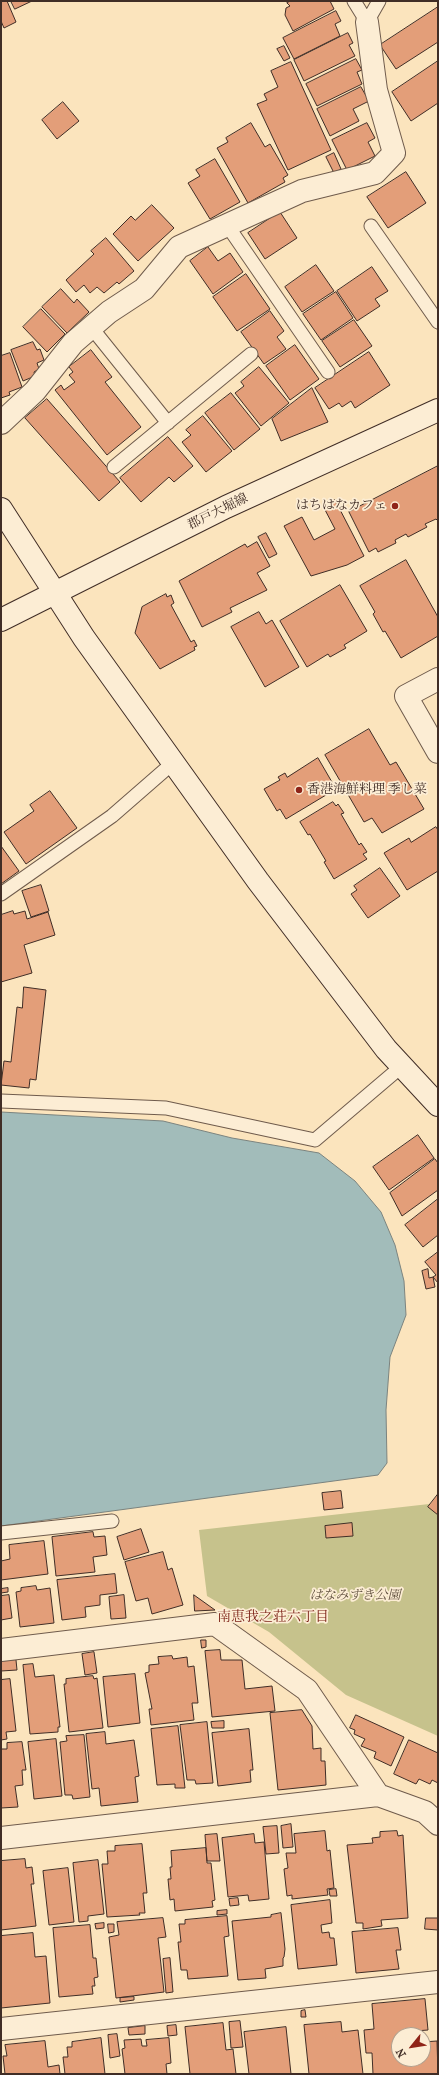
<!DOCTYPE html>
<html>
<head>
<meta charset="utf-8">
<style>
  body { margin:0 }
  #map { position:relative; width:439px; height:2075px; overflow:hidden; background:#fbe4bd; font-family:"IM FELL French Canon",serif }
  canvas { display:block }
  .frame { position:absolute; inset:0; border:2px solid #402d26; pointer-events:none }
  .north { position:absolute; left:391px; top:2027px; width:40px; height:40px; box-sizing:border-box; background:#fcedd4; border:1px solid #b1a08e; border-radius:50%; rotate:240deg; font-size:11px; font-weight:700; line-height:16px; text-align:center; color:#402d26 }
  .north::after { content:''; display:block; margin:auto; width:14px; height:18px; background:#8f2418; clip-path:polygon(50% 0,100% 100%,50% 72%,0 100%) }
</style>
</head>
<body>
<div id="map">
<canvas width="439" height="2075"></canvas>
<div class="frame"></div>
<div class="north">N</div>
</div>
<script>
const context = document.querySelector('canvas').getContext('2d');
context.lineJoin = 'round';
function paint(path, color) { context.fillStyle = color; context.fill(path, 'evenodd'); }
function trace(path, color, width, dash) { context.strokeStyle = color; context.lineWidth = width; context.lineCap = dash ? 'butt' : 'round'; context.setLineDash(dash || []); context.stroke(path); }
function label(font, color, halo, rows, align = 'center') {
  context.font = font + ' "IM FELL French Canon","Noto Serif JP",serif'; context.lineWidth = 3.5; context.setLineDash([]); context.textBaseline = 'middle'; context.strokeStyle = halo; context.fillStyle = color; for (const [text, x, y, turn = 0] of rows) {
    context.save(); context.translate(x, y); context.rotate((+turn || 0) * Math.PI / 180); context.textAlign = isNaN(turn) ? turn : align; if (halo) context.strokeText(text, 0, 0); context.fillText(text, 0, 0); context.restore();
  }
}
paint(new Path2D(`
  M438,1503V1736L346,1695L269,1632L207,1596L199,1530Z`), '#c6c28c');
const water = new Path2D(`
  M1,1112L163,1121L232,1138L319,1153L355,1181L381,1212L395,1245L404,1281L406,1315L390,1357L386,1410L387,1463L378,1475L1,1526Z`);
paint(water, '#a2bcba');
trace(water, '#7b837f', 1);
const building = new Path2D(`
  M1,1H7L16,22L4,28L1,21Z
  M11,1H32L15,9Z
  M291,1H330L334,9L293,31L285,15L286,8L290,6L287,3Z
  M438,7V42L396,69L380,45Z
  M336,11L341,21L335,24L340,36L294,59L283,38Z
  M348,33L353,43L349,45L355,56L304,81L294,60Z
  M284,46L290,58L284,61L277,49Z
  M356,59L362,70L357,72L362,84L317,106L306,84Z
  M438,61V103L411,121L392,92Z
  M291,62L331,150L288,170L257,104L267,100L264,94L278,87L271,71Z
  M361,87L369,101L353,109L359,121L330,136L317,109Z
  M63,102L79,121L57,139L42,120Z
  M251,123L265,147L270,144L288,175L283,178L285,182L248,203L217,148L228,142L226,138Z
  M367,123L375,138L368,142L375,156L347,170L332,140Z
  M334,153L341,169L334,173L326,157Z
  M215,159L240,202L210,219L188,183L200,176L196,170Z
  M406,172L426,203L388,228L367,197Z
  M152,205L174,228L138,261L113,234L131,216L135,220Z
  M280,212L297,238L265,259L248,233Z
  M106,238L134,271L119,284L117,282L104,293L97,287L90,293L84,285L76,292L66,280L94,254L91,251Z
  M208,247L218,261L230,253L243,272L213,294L190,261Z
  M316,265L334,291L302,312L285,287Z
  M372,267L388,291L375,299L380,306L357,321L337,291Z
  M246,274L270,309L237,331L213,297Z
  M61,289L74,303L77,299L89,312L67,333L42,307Z
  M336,292L353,318L321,340L303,314Z
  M41,309L65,334L47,352L23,327Z
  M270,311L284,331L277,337L286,349L264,364L241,332Z
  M354,320L372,346L340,367L322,341Z
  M33,342L37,350L40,349L44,360L37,363L39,369L34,372L35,376L23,381L11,350Z
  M295,345L319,379L290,400L266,366Z
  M91,350L112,377L105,382L141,427L107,455L55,390L61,385L64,390L75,382L69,375L73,372L69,367Z
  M369,352L390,385L355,408L351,401L342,407L339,403L329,409L315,388Z
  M10,353L22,387L9,392L10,395L1,398V356Z
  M259,367L289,403L261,426L235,393L244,386L241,382Z
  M312,388L328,422L281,441L272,419Z
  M231,393L260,429L234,450L205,413Z
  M47,399L120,482L99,501L25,418Z
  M203,416L232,451L206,472L182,442L191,435L186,430Z
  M168,437L193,466L174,482L169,477L141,502L120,478Z
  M438,466V521L436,519L425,524L427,527L408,537L406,534L395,540L396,543L378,552L376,548L369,552L349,512Z
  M335,500L364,556L347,565L311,576L284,526L302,517L314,540L335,529L323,506Z
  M266,533L277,554L269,558L258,537Z
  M257,542L270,566L257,573L267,590L230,608L232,612L202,627L179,581L245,544L247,547Z
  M406,560L438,617V636L401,658L385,631L383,632L373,614L375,612L360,586Z
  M340,585L367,631L344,645L346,648L330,657L328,654L307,667L280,621Z
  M166,594L167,597L171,595L174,603L171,605L191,642L194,640L197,646L194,647L195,650L160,669L135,633L142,607Z
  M259,612L266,624L272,620L299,667L265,687L231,627Z
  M369,729L390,765L396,762L424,809L382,833L372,818L364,822L325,755Z
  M318,758L336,789L286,819L280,809L277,811L264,789L280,780L278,777L285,773L287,777Z
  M50,791L77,828L26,864L4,832L34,811L30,805Z
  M333,802L336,806L338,804L344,813L341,814L359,845L361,843L367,852L363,854L367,859L334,879L324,862L326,861L310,834L308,835L300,822Z
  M436,827L438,830V871L407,890L384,853L409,838L411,842Z
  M1,846L19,871L1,884Z
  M380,868L400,896L368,918L351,894L357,890L354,886Z
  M41,885L49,911L31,917L22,891Z
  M13,911L14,914L25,911L27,919L48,912L55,935L24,945L32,973L1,982V915Z
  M24,987L46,990L36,1080L30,1079L29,1088L1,1085L4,1061L11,1062L17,1007L22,1008Z
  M418,1135L434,1158L389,1190L373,1167Z
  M435,1159L438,1163V1190L402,1216L390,1193Z
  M438,1199V1235L423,1247L405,1225Z
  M438,1252V1283L433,1277L436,1275L425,1262Z
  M428,1269L429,1278L433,1277L435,1287L426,1289L422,1271Z
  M341,1491L343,1508L324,1510L322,1493Z
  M438,1494V1515L428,1507Z
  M352,1523L353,1536L326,1538L325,1526Z
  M141,1529L149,1552L124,1560L117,1537Z
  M93,1532L94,1537L105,1536L107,1555L93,1557L95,1572L56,1576L52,1537Z
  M44,1541L48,1574L1,1580V1561L10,1559L9,1545Z
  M163,1552L168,1570L172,1568L183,1605L152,1614L148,1598L136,1601L125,1562Z
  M115,1574L117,1593L100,1595V1605L85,1607L86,1617L62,1620L57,1580Z
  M36,1586L37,1590L50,1588L54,1623L20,1627L16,1592L21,1591V1588Z
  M8,1588V1592L1,1593V1589Z
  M9,1595L12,1618L1,1620V1596Z
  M124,1595L126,1618L111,1619L109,1597Z
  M194,1595L215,1610L195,1611Z
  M201,1640H206V1647L202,1648Z
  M220,1650L221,1660H242L245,1689L272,1686L275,1711L212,1717L205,1651Z
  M94,1652L97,1673L85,1675L82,1654Z
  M172,1656L173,1659L187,1657L188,1667L194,1666L198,1703H192L194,1720L151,1725L149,1709H152L145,1673L149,1672V1665L159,1664L158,1657Z
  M16,1660L17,1670L1,1671V1661Z
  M33,1664L35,1677L54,1675L60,1727H58V1732L30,1734L23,1665Z
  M135,1674L140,1723L108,1727L103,1677Z
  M93,1676L94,1679L97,1678L103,1728L69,1732L64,1684H66V1679Z
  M10,1679L16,1731L6,1732L7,1739L1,1740V1680Z
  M302,1710L312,1726L313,1749L321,1748V1761H325L326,1785L278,1790L270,1713Z
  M356,1715L404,1737L391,1766L374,1758L376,1752L361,1746L365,1739L354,1734L355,1730L350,1728Z
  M224,1721V1728H212L211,1722Z
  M207,1722L213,1783L196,1784L195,1780H187L180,1725Z
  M178,1726L185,1788H175V1784L157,1785L151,1729Z
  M249,1729L253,1770H250L251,1782L218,1786L212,1733Z
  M105,1732L106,1744L134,1740L139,1776L135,1777L138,1802L101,1806L99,1788L92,1789L86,1734Z
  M84,1735L90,1797L73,1799L72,1795H65L60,1742L67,1741L66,1736Z
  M56,1739L62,1796L34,1799L28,1742Z
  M409,1740L438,1753V1783L432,1780L430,1784L419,1779L416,1784L394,1774Z
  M22,1742L26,1770H22L23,1785L15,1786L18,1807L1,1808V1749H7V1743Z
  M291,1824L293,1847L283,1848L281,1826Z
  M277,1826L279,1853L266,1854L263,1827Z
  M325,1831L327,1851L330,1850L334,1888L327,1889L328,1895L292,1899V1895L287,1896L284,1869L288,1868L286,1853H296L294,1834Z
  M397,1831L398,1836L403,1835L408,1918L381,1920L382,1926L363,1929V1923H356L347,1845L373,1843L372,1838L380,1837V1832Z
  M217,1834L220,1861H207L205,1835Z
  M254,1834L255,1843L264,1842L269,1899L249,1901L248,1895L228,1897L222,1838Z
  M142,1844L147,1893H143L145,1913H139L140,1915L107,1917L102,1864H108L107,1851H115V1846Z
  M206,1848L207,1863H211L215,1900L212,1901L213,1907L175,1911L174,1899L170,1900L168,1879H171L170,1867H172L171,1851Z
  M25,1859L26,1868L32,1867L34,1884H31L36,1926L1,1930V1861Z
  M98,1860L104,1914L88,1916V1921L79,1922L73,1863Z
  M68,1868L74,1922L49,1925L43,1871Z
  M336,1889L337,1896H330L329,1890Z
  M238,1898L239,1905L230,1906L229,1899Z
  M330,1900L332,1923L321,1925L322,1933L329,1932L330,1938H334L337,1965L298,1969L291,1905Z
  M227,1910V1914L217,1915V1911Z
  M281,1913L285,1949L284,1957L283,1958V1966L265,1969L266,1978L238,1980L232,1921L271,1917V1915Z
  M227,1916L229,1936L224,1937L228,1976L188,1979L187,1970H181L178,1942H181L179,1924H185V1920Z
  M163,1918L166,1937L158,1938L164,1992L116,1998L109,1937L119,1935L117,1922Z
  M426,1918H438V1930L425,1929Z
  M104,1923V1928L96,1929L95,1924Z
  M108,1924H114V1932L109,1933Z
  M90,1925L93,1958H96L98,1977L94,1978L95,1986H92L93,1994L59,1997L53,1928Z
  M398,1928L401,1950H396L399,1969L356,1973L352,1932Z
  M33,1933L35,1957L46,1956L50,2003L1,2008V1936Z
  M170,1958L173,1992L166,1993L163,1959Z
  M134,1997V2000L120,2002V1998Z
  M425,1999L428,2030L415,2031V2035H399V2059H423V2042L437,2041L438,2074H373L372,2053H366L364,2030L374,2029L372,2004Z
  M305,2010L306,2017H301V2011Z
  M240,2021L243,2047L231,2048L229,2022Z
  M341,2022L342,2032L358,2030L363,2074H309L304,2025Z
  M223,2023L226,2050L233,2049L236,2074H190L185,2027Z
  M176,2025L177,2035L168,2036L167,2026Z
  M145,2026V2034L129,2035L128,2028Z
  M286,2027L291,2074H249L244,2032Z
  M117,2034L120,2056L110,2058L108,2035Z
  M101,2038L105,2074H65L63,2057H68L67,2047H72V2042Z
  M169,2038L171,2063L166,2064L167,2074H125L122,2049L125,2048L124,2040L141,2039L142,2046H147L146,2040Z
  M45,2041L48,2067L59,2065L60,2074H5L3,2056H7L5,2045Z`);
paint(building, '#e39e79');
trace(building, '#402d26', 1);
const lane = new Path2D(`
  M354,1L367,22L379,1
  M227,225L328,372
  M371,226L438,322
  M91,327L168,423
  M114,467L251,354
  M1,894L112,816L174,762
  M1,1101L166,1108L315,1140L402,1066
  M1,1533L112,1521`);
const street = new Path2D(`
  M1,423L35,391L73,343L109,312L144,289L179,247L302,191L375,173L394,153L376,90L367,22
  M438,679L406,696L438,752
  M1,1650L215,1624L307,1690L378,1795
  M1,1838L378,1795L425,1812L438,1824
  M1,2029L438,1982`);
const secondary = new Path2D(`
  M1,509L84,638L258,881L386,1049L438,1105
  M1,620L226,507L438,410`);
trace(lane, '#6f5b4c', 15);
trace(street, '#6f5b4c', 24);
trace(secondary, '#402d26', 24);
trace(lane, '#fcedd4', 13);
trace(street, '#fcedd4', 22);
trace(secondary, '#fcedd4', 22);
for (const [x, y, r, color] of [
  [395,506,4,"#8f2418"],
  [299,790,4,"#8f2418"]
]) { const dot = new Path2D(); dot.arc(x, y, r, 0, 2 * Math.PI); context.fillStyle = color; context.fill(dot); trace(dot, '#fcedd4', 1.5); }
label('13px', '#402d26', '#fcedd4', [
  ["はちはなカフェ",387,506],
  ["香港海鮮料理 季し菜",307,790,"left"]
], 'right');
label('13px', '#402d26', '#fcedd4', [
  ["郡戸大堀線",218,512,-26]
]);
label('italic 13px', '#625240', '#fcedd4', [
  ["はなみずき公園",355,1596]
]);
label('14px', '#7a1f14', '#fcedd4', [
  ["南恵我之荘六丁目",273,1618]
]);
</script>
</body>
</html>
